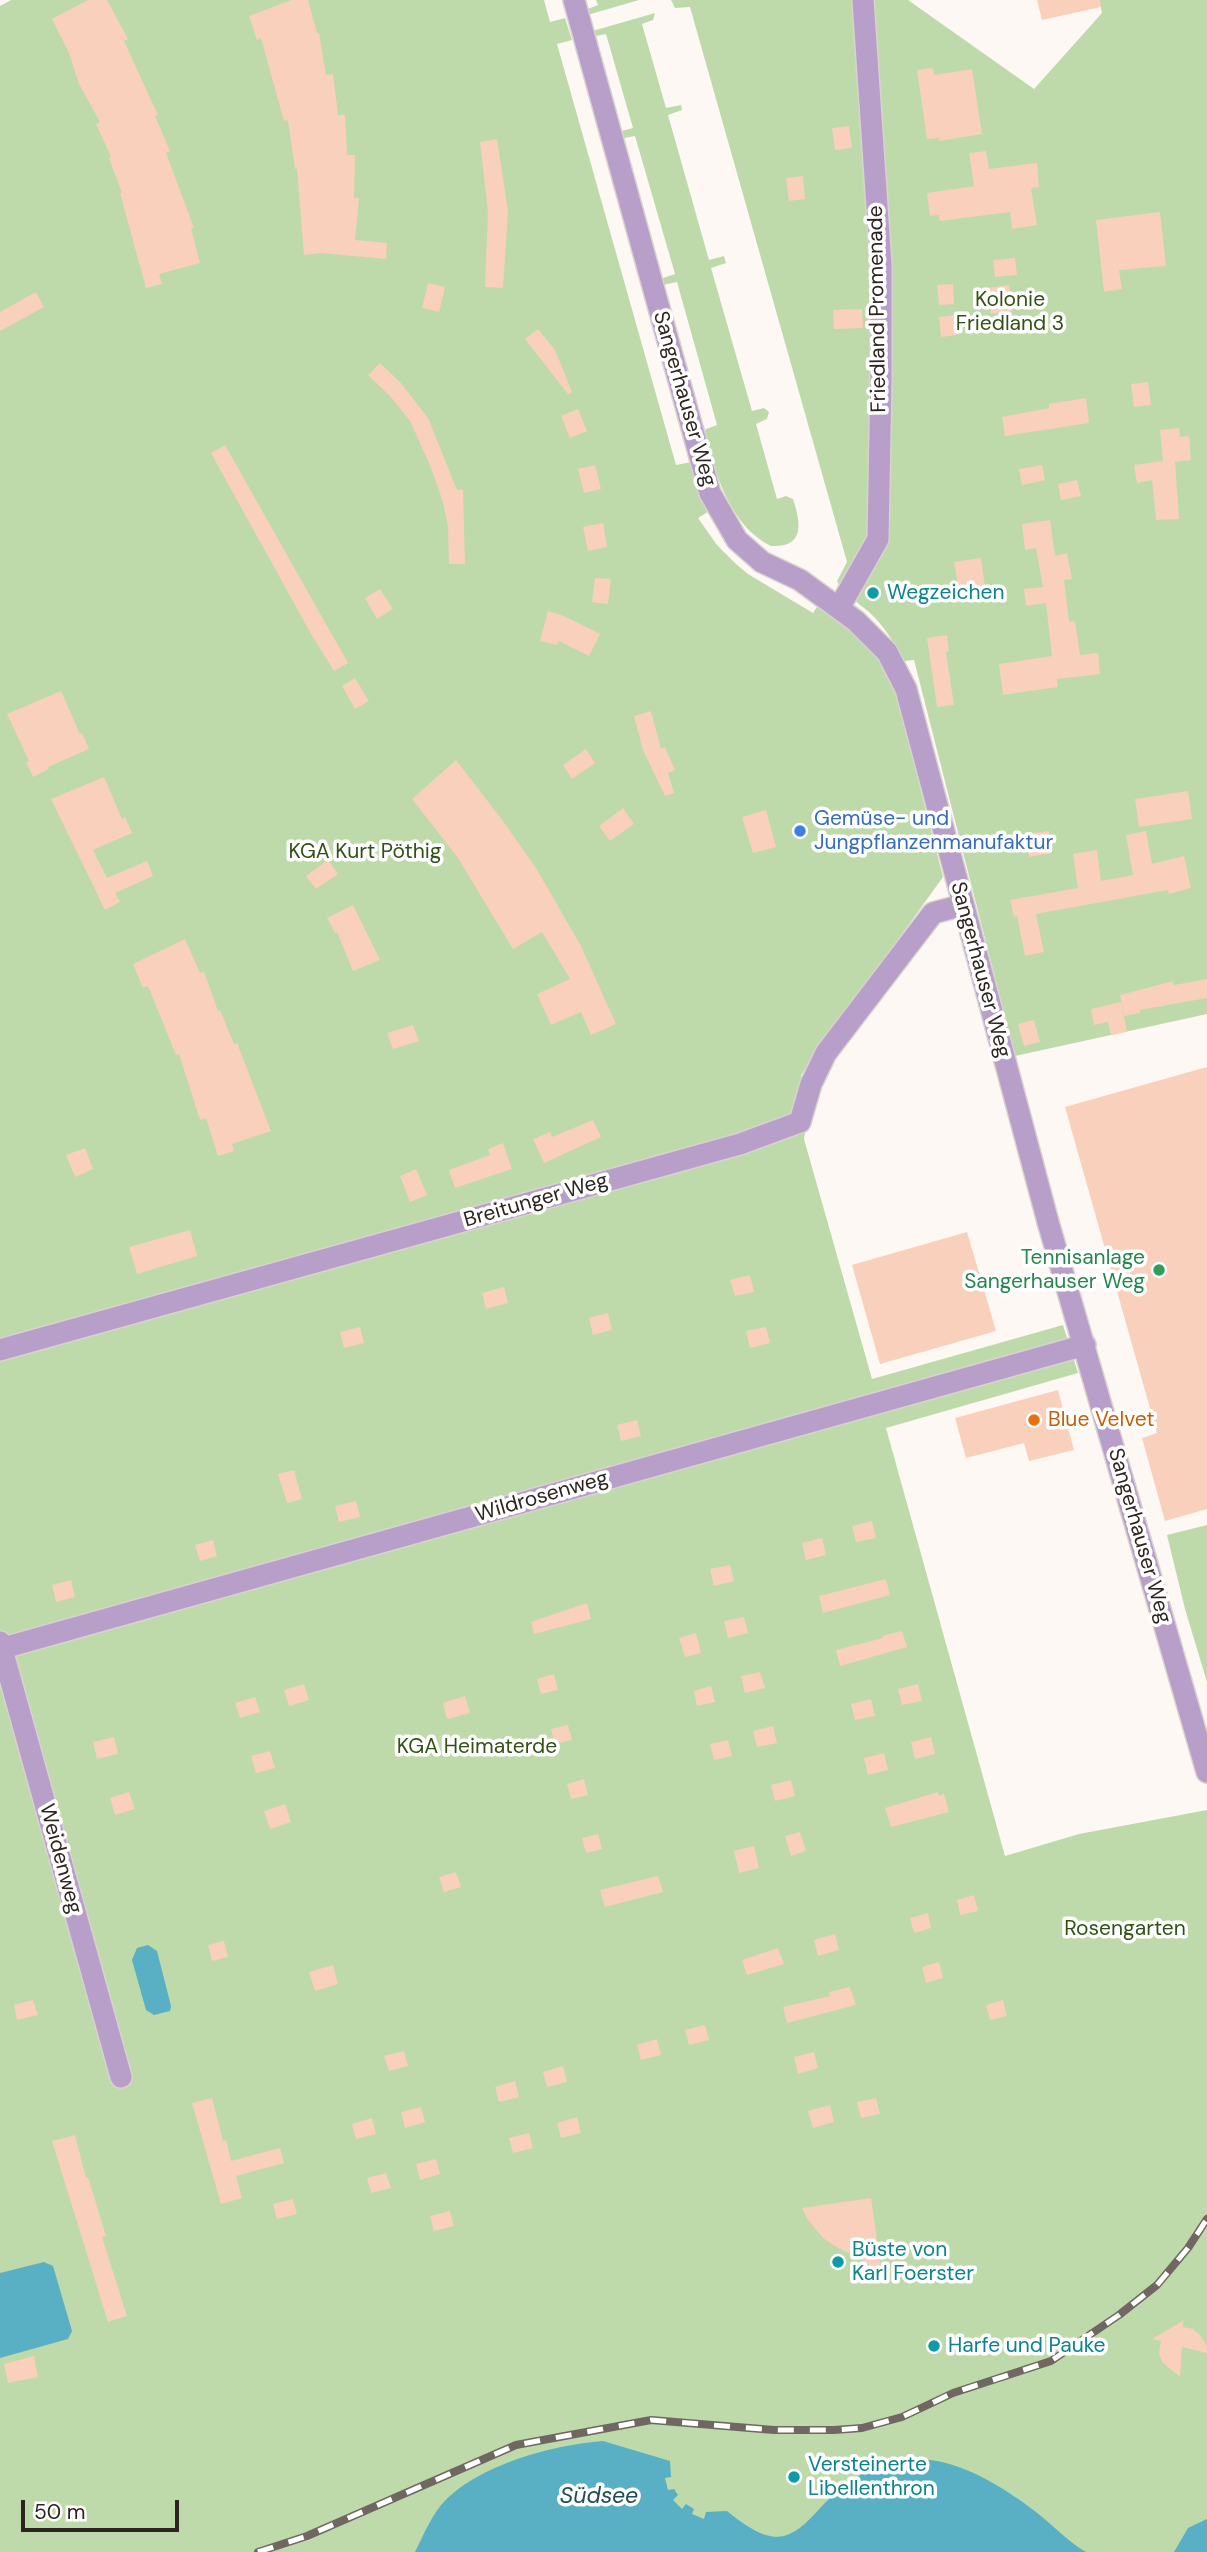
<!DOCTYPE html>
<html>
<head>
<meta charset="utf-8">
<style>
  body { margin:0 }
  #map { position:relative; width:1207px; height:2552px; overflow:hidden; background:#fef8f5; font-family:"DM Sans",sans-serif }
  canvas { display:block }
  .scale { position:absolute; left:21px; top:2500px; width:158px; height:32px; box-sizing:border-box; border:4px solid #2e241f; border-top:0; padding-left:9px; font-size:21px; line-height:24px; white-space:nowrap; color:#2e241f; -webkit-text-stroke:5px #fff; paint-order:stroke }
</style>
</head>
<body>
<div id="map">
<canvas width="1207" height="2552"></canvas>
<div class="scale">50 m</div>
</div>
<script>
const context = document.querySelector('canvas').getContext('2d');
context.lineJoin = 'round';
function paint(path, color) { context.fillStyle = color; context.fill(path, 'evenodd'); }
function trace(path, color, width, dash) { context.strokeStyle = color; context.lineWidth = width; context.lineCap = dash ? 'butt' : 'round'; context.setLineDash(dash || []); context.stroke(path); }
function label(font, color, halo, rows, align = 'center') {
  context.font = font + ' "DM Sans",sans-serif'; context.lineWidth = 7; context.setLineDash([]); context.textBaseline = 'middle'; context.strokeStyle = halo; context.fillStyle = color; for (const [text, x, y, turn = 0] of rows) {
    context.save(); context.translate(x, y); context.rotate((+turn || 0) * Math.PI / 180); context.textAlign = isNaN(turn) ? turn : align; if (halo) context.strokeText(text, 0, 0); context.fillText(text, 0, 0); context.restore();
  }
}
paint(new Path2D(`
  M11,0H544L550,22L565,18L572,40L557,44L676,465L691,462L711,510L698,518L717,545L736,564L748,574L813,613L821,601L879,656L894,686L943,877L801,1075L809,1111L804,1139L872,1379L1063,1325L1078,1373L886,1428L1005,1856L1079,1834L1207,1810V2552H0V6Z
  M596,0H639L584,16L585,10L598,5Z
  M671,0H908L1034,89L1102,13L1099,0H1207V1014L1015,1056L914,660L904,661C896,646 888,632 876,619C866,607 843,595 837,581L847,562L690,7L675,8Z
  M655,13L653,20L642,24L666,108L681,105L682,110L668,115L709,260L724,256L726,263L711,268L752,411L764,408L769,412L767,419L756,424L777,499L786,496L793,499C801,523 805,548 771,546C730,526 716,474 704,434L706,429L717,425L677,282L662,285L660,279L675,274L635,136L619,139L618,132L633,128L606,34L596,36L589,32Z
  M1207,1525V1682L1185,1609L1167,1535Z`), '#bedaaa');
paint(new Path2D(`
  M148,1945L157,1951L171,2006L170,2011L154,2015L146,2010L132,1960L137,1948Z
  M44,2262L53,2266L72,2331L68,2339L0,2358V2273Z
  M603,2441L670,2461L671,2477L665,2478L668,2490L674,2489L678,2495L673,2500L682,2509L686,2504L694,2509L692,2514L704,2519L706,2512L727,2511C741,2522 764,2541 784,2536C799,2532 812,2517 822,2506C852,2475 886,2455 931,2460C968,2465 1006,2489 1036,2512C1053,2525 1067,2541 1086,2552H415C423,2536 430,2519 441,2505C476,2465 552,2445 603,2441Z
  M1207,2519V2552H1174L1188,2528Z`), '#59b0c5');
paint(new Path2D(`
  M88,0H107L128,39L124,41L158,115L155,116L170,151L166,153L194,228H191L200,263L159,274L162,284L146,288L120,193H122L109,158L111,157L96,124L100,122L79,84L69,53L52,19Z
  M291,0H308L317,33H319L326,75L333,74L338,115H345L347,155H355L354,198H359L355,240L387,243L386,259L321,253L304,255L297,169H295L288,120L284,121L261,38L257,40L249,16Z
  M1037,0H1100L1101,7L1042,20Z
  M933,68L934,75L972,69L982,134L939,141V138L927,139L917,70Z
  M849,126L852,148L835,150L832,128Z
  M497,139L508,211L503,288L485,287L488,212L480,142Z
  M986,151L989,169L1037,163L1039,187L1031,188L1037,225L1012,229L1010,212L940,221L939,215L930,216L927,193L974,186L969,153Z
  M803,176L805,199L789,201L786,178Z
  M1160,212L1166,266L1119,270L1122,289L1104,292L1096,220Z
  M1015,258L1017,275L995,277L993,260Z
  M428,283L445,287L439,312L422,308Z
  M953,284L954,304L939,305L937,285Z
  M1009,285L1013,311L991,314L987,288Z
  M36,292L44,307L0,331V312Z
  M862,309L863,328L834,329L833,310Z
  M955,315L957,335L941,337L939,317Z
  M538,329L555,350L572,392L568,394L525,339Z
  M380,363L400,382L428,418L457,490H463L465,564H449L448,527L443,502L429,463L410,421L390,396L368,375Z
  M1148,382L1151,405L1134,407L1131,384Z
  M1086,398L1089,423L1005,436L1002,417L1049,408V404Z
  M578,409L587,431L570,438L561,416Z
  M1179,428L1180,437L1189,436L1191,460L1175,462L1179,519L1156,520L1152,480L1137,483L1134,465L1163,461L1160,430Z
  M225,445L348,663L334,671L311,634L211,453Z
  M595,465L601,489L584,493L578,469Z
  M1042,465L1045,480L1022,485L1019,469Z
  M1077,480L1081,496L1061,500L1058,484Z
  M1050,520L1055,556L1067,553L1072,579L1064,580L1069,622L1075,621L1080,655L1098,653L1100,674L1057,679L1058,687L1003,695L999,664L1052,656L1046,603L1026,606L1024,589L1043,587L1036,548L1025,550L1022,524Z
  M603,523L607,547L588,551L583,527Z
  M981,558L985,587L959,591L954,562Z
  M595,578L611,579L608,604L592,602Z
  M380,589L393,609L377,619L365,598Z
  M548,611L564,616L600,634L589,656L559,641L557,645L540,641Z
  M947,635L949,651L946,652L954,705L937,707L927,638Z
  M355,678L369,701L355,709L342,686Z
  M61,691L80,734L82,733L89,749L48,767L49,769L33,777L26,762L29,761L7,714Z
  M651,711L661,749L665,747L675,770L668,773L674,793L665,796L643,750L634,716Z
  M586,749L595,763L572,779L563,765Z
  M456,760L503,821L536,868L581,946L616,1024L591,1035L581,1012L551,1025L537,994L570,979L542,932L513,949L458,858L412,799Z
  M104,777L122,819L125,817L132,833L93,850L107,878L147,861L153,876L115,893L120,902L105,910L51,799Z
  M1188,791L1192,819L1139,827L1135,799Z
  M623,808L634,824L610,841L599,826Z
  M766,810L776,847L753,853L742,817Z
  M1049,831L1052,853L1029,857L1025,834Z
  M1146,831L1152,864L1184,856L1191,888L1169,894L1168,890L1036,914L1044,952L1025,956L1017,916L1014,917L1010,900L1078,888L1073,854L1097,850L1101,881L1133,875L1126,835Z
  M328,860L338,874L316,889L306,876Z
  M353,905L380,960L353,971L337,932L335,933L327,918Z
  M185,939L200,973L204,972L218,1011L220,1010L234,1044L237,1043L271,1131L232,1144L234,1151L218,1156L206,1118L200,1120L179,1054L176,1055L148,986L143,988L133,964Z
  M1207,979V998L1140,1010V1013L1124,1016L1120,995L1173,981L1174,985Z
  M1121,1002L1127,1032L1111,1035L1108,1022L1094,1025L1091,1009Z
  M1034,1020L1040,1042L1024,1046L1018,1024Z
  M413,1025L419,1041L393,1049L387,1033Z
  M1207,1067V1509L1165,1521L1142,1438L1157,1433L1065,1107Z
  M593,1120L601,1137L544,1163L533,1139L550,1132L552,1137Z
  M503,1143L512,1169L455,1188L449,1170L490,1155L488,1149Z
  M85,1148L93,1169L75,1177L66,1155Z
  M416,1169L427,1195L410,1202L400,1176Z
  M190,1230L197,1256L137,1274L129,1247Z
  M967,1232L996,1331L880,1364L852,1265Z
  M750,1275L754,1292L735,1296L730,1280Z
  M504,1287L508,1303L486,1309L482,1293Z
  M608,1313L612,1330L593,1335L589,1318Z
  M360,1327L364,1343L344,1348L340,1332Z
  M766,1327L770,1343L750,1348L746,1331Z
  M1058,1390L1074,1450L1029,1461L1024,1443L966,1458L955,1418Z
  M637,1420L641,1436L621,1441L617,1425Z
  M294,1470L302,1499L287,1503L278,1474Z
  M356,1501L360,1517L339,1522L335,1506Z
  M872,1521L876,1538L856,1542L852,1526Z
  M822,1538L826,1555L806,1560L802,1543Z
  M213,1540L217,1556L200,1561L195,1545Z
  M730,1565L734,1581L714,1586L710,1569Z
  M886,1579L890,1595L823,1613L819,1596Z
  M71,1580L75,1597L56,1602L52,1585Z
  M587,1603L591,1619L534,1634L531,1622Z
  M744,1617L748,1633L728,1638L724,1621Z
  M902,1631L907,1647L840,1666L836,1650L883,1638L882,1636Z
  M696,1633L701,1653L685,1657L679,1638Z
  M760,1672L765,1688L745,1693L741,1676Z
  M554,1674L558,1690L541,1694L537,1679Z
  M304,1684L309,1700L289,1706L284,1690Z
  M918,1684L922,1701L902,1705L898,1689Z
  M711,1686L715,1702L697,1706L694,1691Z
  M465,1696L470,1713L447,1719L443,1703Z
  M255,1697L260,1712L240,1718L235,1703Z
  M871,1699L875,1716L855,1720L851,1704Z
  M568,1725L572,1740L555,1744L551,1729Z
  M773,1726L777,1743L757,1747L753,1731Z
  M114,1737L118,1754L97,1759L93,1742Z
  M931,1737L935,1754L915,1759L911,1742Z
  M728,1740L732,1756L714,1760L710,1744Z
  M270,1751L275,1768L256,1773L251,1756Z
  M884,1753L888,1770L868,1775L864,1758Z
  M584,1779L588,1795L571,1799L567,1784Z
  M791,1780L795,1796L775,1801L771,1785Z
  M129,1792L135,1809L115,1815L110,1798Z
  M938,1792L939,1796L944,1794L949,1812L891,1827L885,1808Z
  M285,1804L291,1822L270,1829L264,1811Z
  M800,1832L806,1851L791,1856L785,1836Z
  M598,1834L602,1849L586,1853L582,1838Z
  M754,1846L759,1868L739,1873L734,1851Z
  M456,1872L461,1887L444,1892L439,1877Z
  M658,1876L663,1892L605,1907L600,1890Z
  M974,1895L978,1911L960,1915L957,1900Z
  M928,1913L931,1928L914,1933L910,1918Z
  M835,1934L839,1950L818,1956L814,1940Z
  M224,1941L228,1957L212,1961L208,1945Z
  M778,1948L784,1964L747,1975L742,1960Z
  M939,1962L943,1978L926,1983L922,1967Z
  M333,1965L338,1984L315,1991L309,1972Z
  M850,1987L856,2005L787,2023L783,2007L830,1996L829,1992Z
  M33,2000L38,2015L17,2020L14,2005Z
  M1003,2000L1007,2016L990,2020L986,2005Z
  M705,2025L709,2040L689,2045L685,2030Z
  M657,2039L661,2055L641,2060L637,2045Z
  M404,2051L408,2066L389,2071L384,2056Z
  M814,2052L818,2068L798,2074L794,2057Z
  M563,2066L567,2082L547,2087L543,2072Z
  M515,2081L519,2097L499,2102L495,2087Z
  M212,2098L223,2141L226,2140L231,2161L280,2148L284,2163L236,2176L242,2198L221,2204L192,2103Z
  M876,2098L880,2114L861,2118L857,2102Z
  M830,2105L834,2122L813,2128L808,2111Z
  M421,2107L425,2122L405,2128L401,2112Z
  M577,2117L581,2133L561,2138L557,2123Z
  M372,2118L376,2134L356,2139L352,2124Z
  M529,2133L533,2148L513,2153L509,2138Z
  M75,2135L86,2178L88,2177L106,2236L102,2237L127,2316L108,2322L52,2141Z
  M436,2159L440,2174L420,2180L416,2164Z
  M386,2173L391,2188L371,2193L367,2178Z
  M871,2198L882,2274L858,2257L838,2248L823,2238L808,2220L802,2208Z
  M293,2199L297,2214L277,2219L273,2204Z
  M450,2211L454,2226L434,2231L430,2216Z
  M1183,2321V2327L1193,2329L1200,2335L1207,2346V2353L1182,2347L1180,2377L1162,2362L1159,2353L1161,2341L1152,2339Z
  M34,2356L38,2377L8,2383L4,2364Z`), '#f8d0bb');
const minor = new Path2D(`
  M574,0L710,493L737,540L762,562L800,580L856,621L887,652L906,689L1048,1222L1207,1772
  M839,608L878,539L881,379V265L863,0
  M0,1350L740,1144L800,1122L811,1084L826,1053L933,913L963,905
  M0,1642L121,2077
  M0,1649L1085,1345`);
trace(minor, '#d9d2ce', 24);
trace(minor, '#b79fca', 21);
const rail = new Path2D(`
  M258,2552L307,2536L516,2445L651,2420L774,2430H834L862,2428L902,2417L953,2393L1051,2361L1119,2315L1157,2285L1188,2248L1207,2219`);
trace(rail, '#706762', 8);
trace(rail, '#fff', 5, [16]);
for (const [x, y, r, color] of [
  [873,593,7,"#0f9aa8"],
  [800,831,7,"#3f7fe0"],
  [1159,1270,7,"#2e9e5b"],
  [1034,1420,7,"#e8710a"],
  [838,2262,7,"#0f9aa8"],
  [934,2346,7,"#0f9aa8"],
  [794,2477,7,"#0f9aa8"]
]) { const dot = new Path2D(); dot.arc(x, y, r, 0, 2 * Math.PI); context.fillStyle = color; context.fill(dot); trace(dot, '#fff', 2.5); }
label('21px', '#325215', '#fff', [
  ["Kolonie",1010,300],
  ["Friedland 3",1010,324],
  ["KGA Kurt Pöthig",365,852],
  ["KGA Heimaterde",477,1747],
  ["Rosengarten",1125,1929]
]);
label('21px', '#2e241f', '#fff', [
  ["Friedland Promenade",878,309,-91],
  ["Sangerhauser Weg",684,399,74],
  ["Sangerhauser Weg",980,970,75],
  ["Breitunger Weg",536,1201,-16],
  ["Wildrosenweg",542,1497,-16],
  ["Sangerhauser Weg",1139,1536,74],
  ["Weidenweg",60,1859,75]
]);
label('21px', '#0d838f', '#fff', [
  ["Wegzeichen",887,593],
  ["Büste von",852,2250],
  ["Karl Foerster",852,2274],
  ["Harfe und Pauke",948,2346],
  ["Versteinerte",808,2465],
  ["Libellenthron",808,2489]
], 'left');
label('21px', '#366cbe', '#fff', [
  ["Gemüse- und",814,819],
  ["Jungpflanzenmanufaktur",814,843]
], 'left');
label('21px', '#27864d', '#fff', [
  ["Tennisanlage",1145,1258],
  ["Sangerhauser Weg",1145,1282]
], 'right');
label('21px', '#c56008', '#fff', [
  ["Blue Velvet",1048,1420]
], 'left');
label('italic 23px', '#244c56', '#fff', [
  ["Südsee",599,2497]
]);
</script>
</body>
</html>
